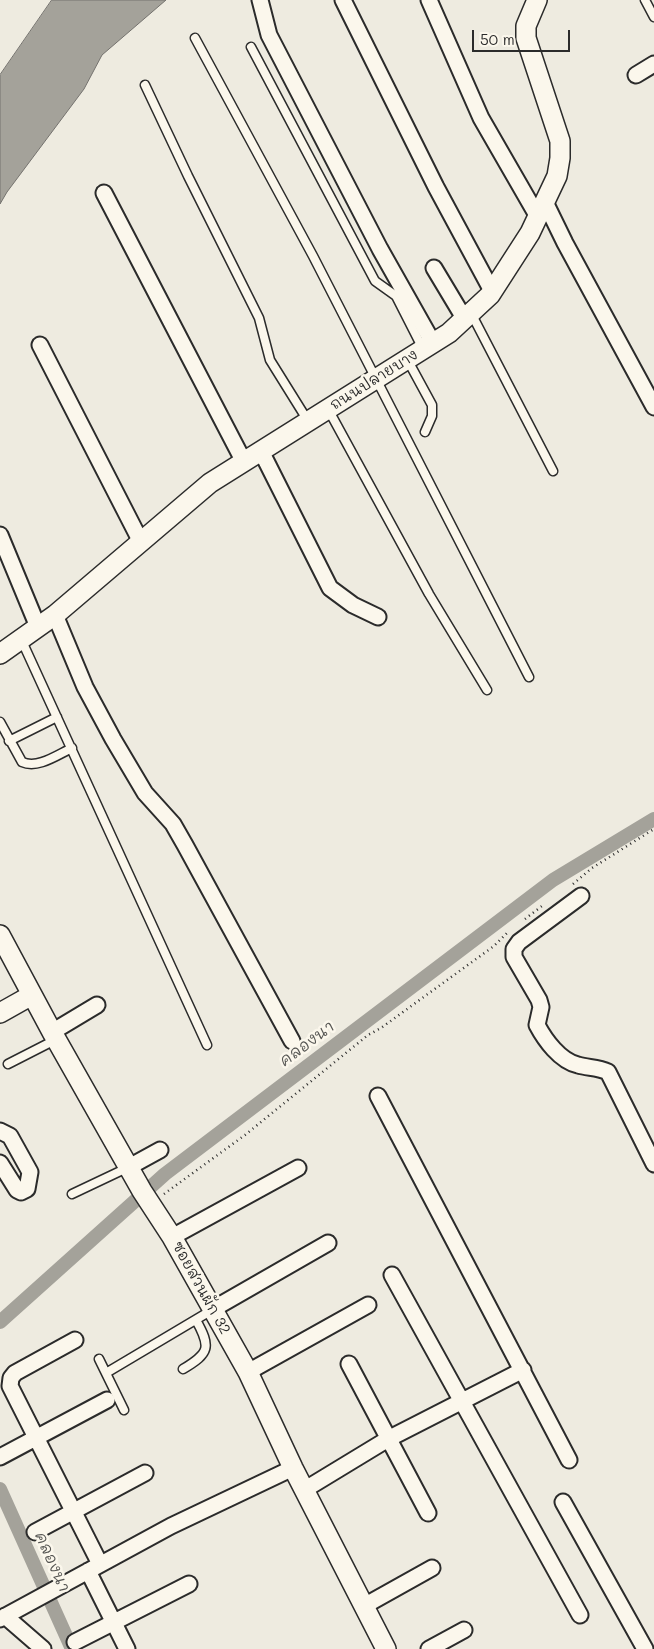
<!DOCTYPE html>
<html>
<head>
<meta charset="utf-8">
<style>
  body { margin:0 }
  #map { position:relative; width:654px; height:1649px; overflow:hidden; background:#eeebe0; font-family:Mali,sans-serif }
  canvas { display:block }
  .scale { position:absolute; left:472px; top:30px; width:98px; height:22px; box-sizing:border-box; border:2px solid #2b2b2b; border-top:0; padding-left:6px; font-size:15px; line-height:18px; white-space:nowrap; color:#2b2b2b; -webkit-text-stroke:4px #fbf7ec; paint-order:stroke }
</style>
</head>
<body>
<div id="map">
<canvas width="654" height="1649"></canvas>
<div class="scale">50 m</div>
</div>
<script>
const context = document.querySelector('canvas').getContext('2d');
context.lineJoin = 'round';
function paint(path, color) { context.fillStyle = color; context.fill(path, 'evenodd'); }
function trace(path, color, width, dash) { context.strokeStyle = color; context.lineWidth = width; context.lineCap = dash ? 'butt' : 'round'; context.setLineDash(dash || []); context.stroke(path); }
function label(font, color, halo, rows, align = 'center') {
  context.font = font + ' Mali,"Playpen Sans Thai",sans-serif'; context.lineWidth = 5; context.setLineDash([]); context.textBaseline = 'middle'; context.strokeStyle = halo; context.fillStyle = color; for (const [text, x, y, turn = 0] of rows) {
    context.save(); context.translate(x, y); context.rotate((+turn || 0) * Math.PI / 180); context.textAlign = isNaN(turn) ? turn : align; if (halo) context.strokeText(text, 0, 0); context.fillText(text, 0, 0); context.restore();
  }
}
const water = new Path2D(`
  M52,0H166L102,55L84,89L7,192L0,204V75Z`);
paint(water, '#a4a29a');
trace(water, '#74726e', 1);
trace(new Path2D(`
  M0,1322L165,1174L553,880L654,819
  M0,1489L72,1649`), '#a4a29a', 14);
const service = new Path2D(`
  M645,0L654,17
  M195,38L313,256L529,677
  M251,47L375,281L396,296L423,349
  M145,85L188,176L259,318L270,360L308,421
  M471,313L553,471
  M407,359L432,405V416L425,432
  M328,409L429,594L487,690
  M21,639L207,1045
  M0,722L22,762C38,769 57,755 72,748
  M9,741L57,717
  M8,1064L55,1040
  M72,1194L129,1167
  M99,1359L124,1410
  M183,1369C210,1353 211,1347 196,1320
  M106,1373L212,1310`);
const minor = new Path2D(`
  M260,0L269,35L380,249L433,343
  M343,0L436,187L492,291
  M429,0L481,118L538,217
  M636,75L654,64
  M104,193L244,462
  M545,202L565,243L654,407
  M434,268L464,318
  M40,345L141,542
  M261,451L330,588L353,605L378,617
  M0,535L38,627
  M55,615L85,687L113,739L145,793L173,824L185,845L292,1041
  M581,896L519,942L514,949V957L539,1000L541,1007L537,1025C545,1040 560,1061 578,1065C588,1068 598,1067 608,1072L654,1164
  M52,1032L97,1005
  M378,1096L569,1460
  M0,1131L10,1136L30,1172L27,1189L21,1192L17,1190L0,1163
  M129,1167L160,1150
  M172,1237L298,1168
  M392,1275L580,1615
  M213,1309L328,1243
  M75,1340L15,1373L11,1378L10,1386L100,1564
  M349,1364L428,1513
  M248,1372L368,1305
  M0,1457L107,1400
  M304,1490L388,1439L523,1370
  M563,1502L645,1649
  M35,1532L145,1473
  M88,1571L127,1649
  M364,1606L432,1568
  M5,1616L43,1649
  M0,1619L171,1526L293,1468
  M75,1642L189,1584
  M429,1649L464,1630`);
const tertiary = new Path2D(`
  M0,654L55,615L210,483L449,333L490,295L530,233L557,176L560,158V141L526,38V26L537,0
  M0,935L52,1032L142,1191L172,1237L248,1372L293,1468L386,1649
  M0,1013L32,995`);
trace(service, '#2b2b2b', 11);
trace(minor, '#2b2b2b', 19);
trace(tertiary, '#2b2b2b', 22);
trace(new Path2D(`
  M573,884L592,868L654,829
  M525,919L542,906
  M164,1194L245,1135L368,1035L381,1028L494,946L507,933`), '#2b2b2b', 2.5, [1, 4]);
trace(service, '#fbf7ec', 8);
trace(minor, '#fbf7ec', 15);
trace(tertiary, '#fbf7ec', 19);
label('15px', '#2b2b2b', '#fbf7ec', [
  ["ถนนปลายบาง",374,380,-32],
  ["ซอยสวนผัก 32",201,1288,61]
]);
label('italic 16px', '#555552', '#fbf7ec', [
  ["คลองนา",307,1044,-37],
  ["คลองนา",52,1562,66]
]);
</script>
</body>
</html>
